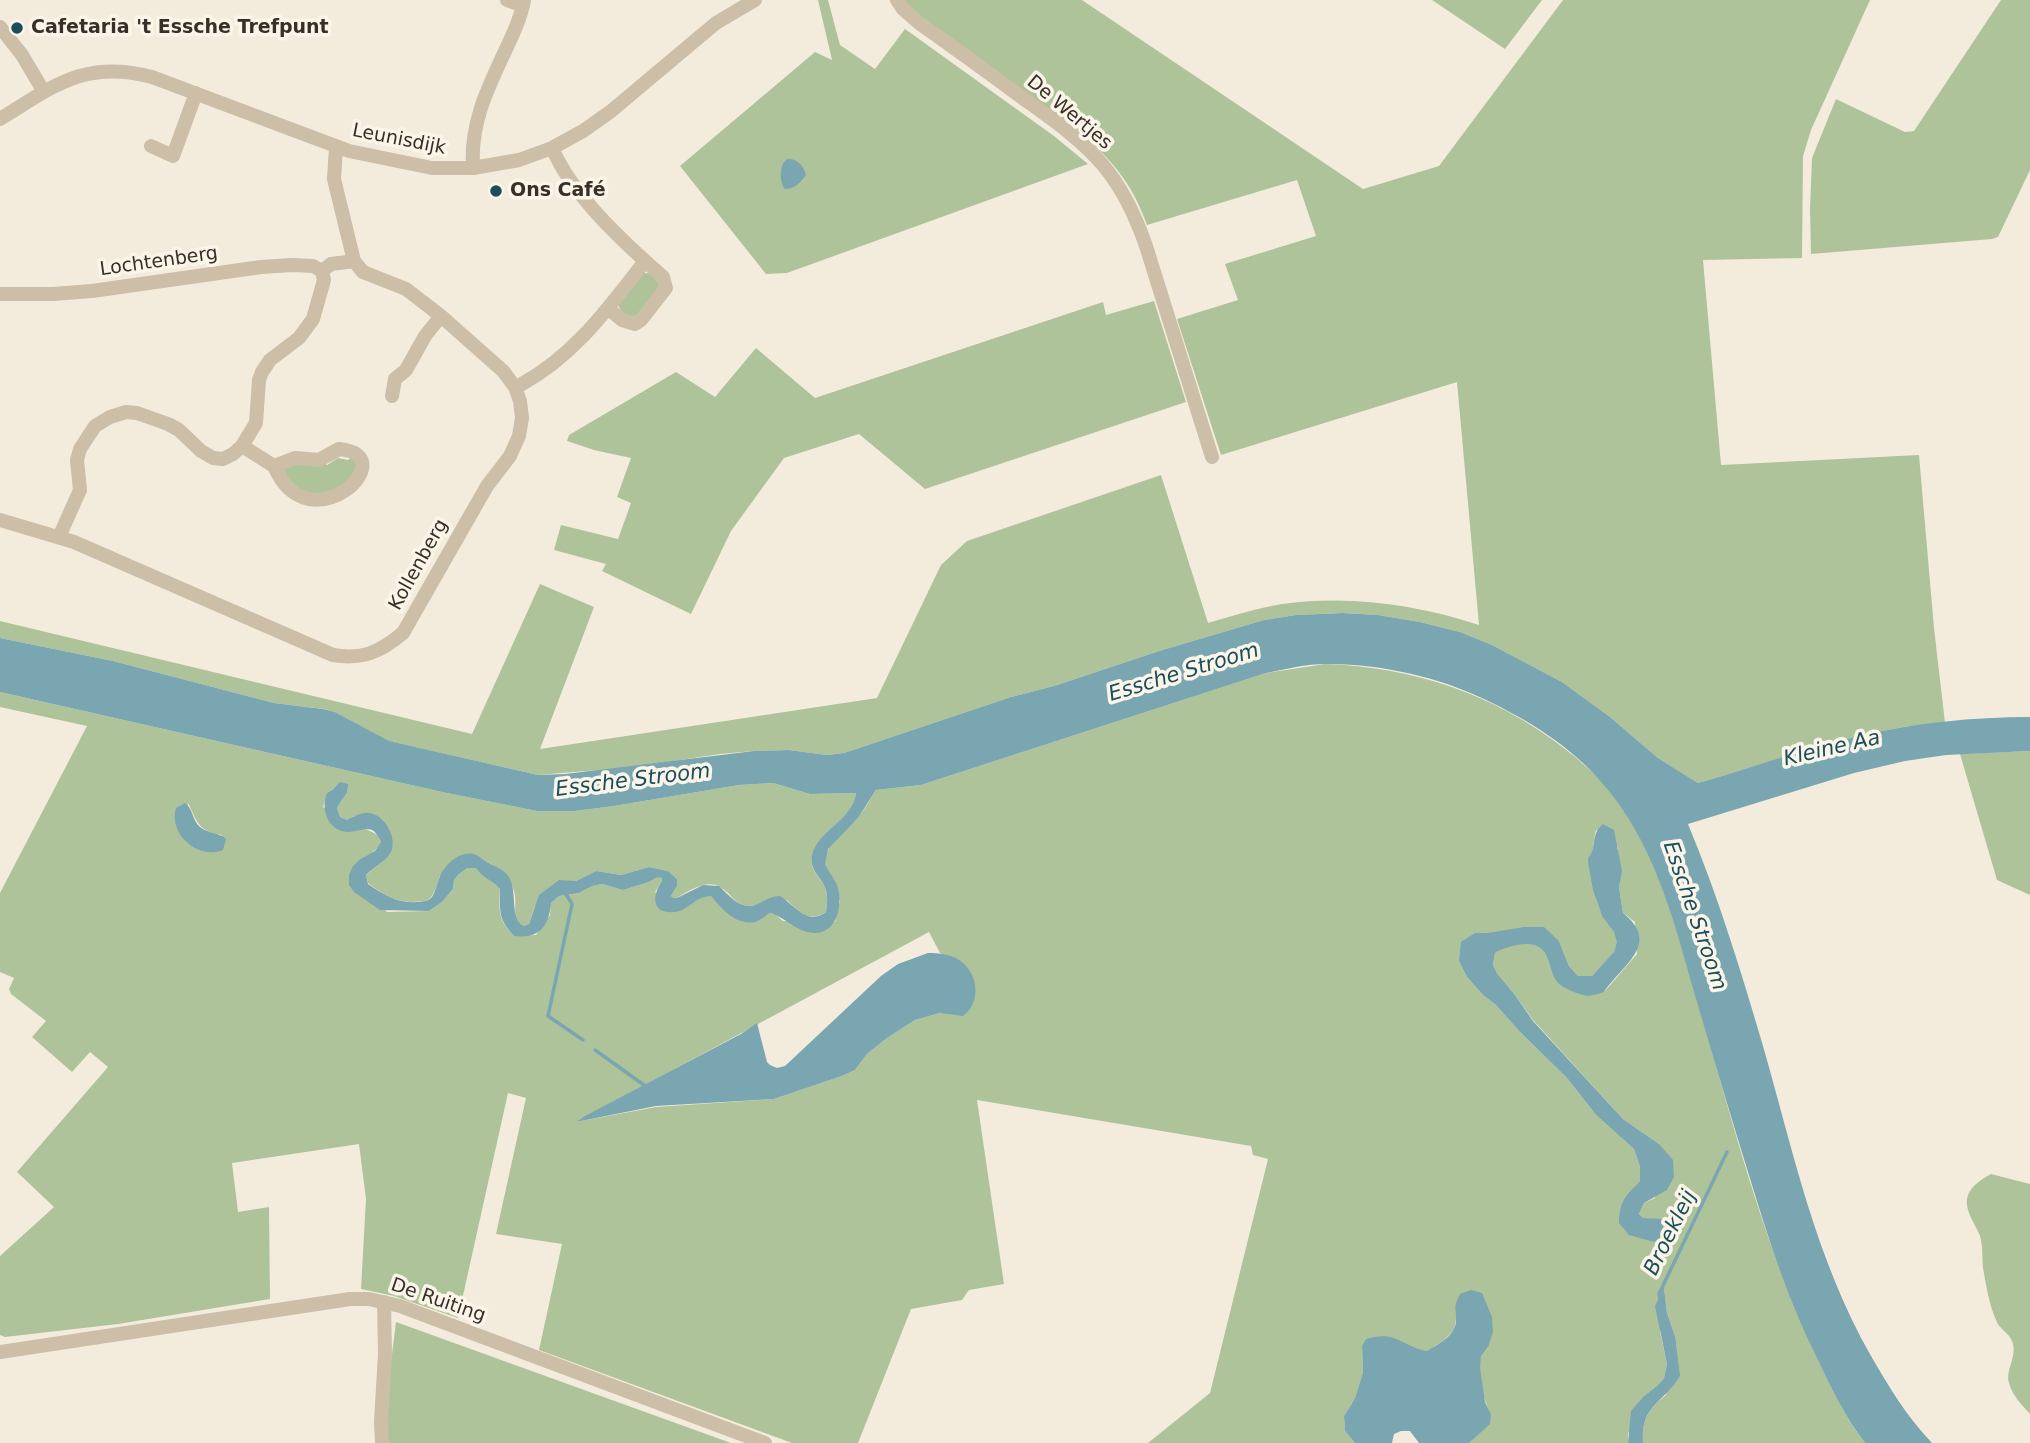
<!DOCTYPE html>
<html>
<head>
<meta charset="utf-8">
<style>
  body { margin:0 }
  canvas { display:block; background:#f3ecdc }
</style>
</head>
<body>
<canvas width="2030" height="1443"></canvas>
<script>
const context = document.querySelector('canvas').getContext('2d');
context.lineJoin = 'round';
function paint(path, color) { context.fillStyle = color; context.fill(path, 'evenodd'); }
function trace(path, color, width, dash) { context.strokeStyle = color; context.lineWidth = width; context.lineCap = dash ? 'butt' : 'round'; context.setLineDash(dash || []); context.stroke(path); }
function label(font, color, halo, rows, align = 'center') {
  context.font = font + ' "DejaVu Sans",sans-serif'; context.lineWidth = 7; context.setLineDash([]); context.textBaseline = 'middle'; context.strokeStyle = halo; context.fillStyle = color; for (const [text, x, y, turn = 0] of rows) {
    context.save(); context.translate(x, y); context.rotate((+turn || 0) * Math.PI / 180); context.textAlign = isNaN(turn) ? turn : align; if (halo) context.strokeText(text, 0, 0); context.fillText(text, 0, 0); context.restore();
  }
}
paint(new Path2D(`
  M818,0H828L840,45L875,69L905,29L1054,136L1088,164L787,273L766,274L680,166L815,52L832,60Z
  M902,0H1082L1363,189L1439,166L1563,0H1870L1811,130L1803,156L1802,258L1703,260L1721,465L1919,455L1934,628L1945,723L1903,727L1859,736L1698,783L1658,758L1610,717L1562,682L1492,645L1460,632L1420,622L1378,615L1343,613L1296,615L1264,620L1159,651L1054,686L1011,697L844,753L827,755L789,750L754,751L720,754L634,767L538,775L388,741L335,712L324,709L274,703L113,661L0,638V621L472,734L540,584L594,607L540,749L877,698L941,565L967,541L1161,475L1208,623C1232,616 1257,608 1282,604C1349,595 1415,604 1479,625L1457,382L1221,455L1177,319L1238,300L1225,264L1316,236L1297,180L1147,225C1134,188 1116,164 1086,138L916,14Z
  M1432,0H1542L1505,49Z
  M2001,0H2030V170L1998,237L1992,239L1811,254L1810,209L1812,158L1836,99L1905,132L1914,131Z
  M644,273C652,272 657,280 660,287L639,314L633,317C626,316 620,312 618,304Z
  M1154,301L1186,402L925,489L859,434L784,458L731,531L691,614L602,571L606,564L554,550L561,525L618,539L631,503L617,497L631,458L594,450L567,441L569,435L676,372L715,397L756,348L815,398L1103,302L1106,315Z
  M352,457L359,464L343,488L312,495L292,485L283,469L289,464L324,463L327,465L338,458L348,460Z
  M1325,664C1413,667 1495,694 1565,749C1578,759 1592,771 1604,784C1654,843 1675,923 1696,996C1731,1115 1761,1238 1814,1351C1829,1383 1843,1415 1865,1443H1643C1641,1421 1649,1408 1666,1395L1675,1336L1667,1313L1664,1289L1660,1332L1667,1364L1664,1378L1658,1385L1644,1396L1628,1434V1443H1469L1481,1431L1491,1414C1484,1401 1475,1371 1481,1356C1481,1355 1488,1348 1488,1347L1456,1320L1454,1330L1443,1341L1427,1351L1362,1346L1363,1372L1355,1398L1344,1416L1345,1431L1355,1443H1148L1210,1393L1268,1159L1253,1155L1251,1146L977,1100L1004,1284L969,1290L962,1300L911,1309L858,1443H792L539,1350L562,1244L496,1234L526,1098L508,1093L458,1318L394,1296L361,1289L366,1199L359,1144L232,1163L238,1212L269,1207L270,1299L118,1324L5,1337L0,1335V1256L54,1207L17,1172L108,1067L90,1052L72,1072L32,1037L46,1021L11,994L9,989L14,978L0,972V893L87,726L0,707V692L442,792L537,811H575L614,806L739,785L773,783L810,794L856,793C853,819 823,828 814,850C806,871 821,875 826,890C828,897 827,905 826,912C810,923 799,912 787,900L749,906C735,905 731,893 720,887C707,879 688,891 677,898H672L671,896L677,886V879L668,871L649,867L621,875L596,871L576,881H568L535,906L529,924L524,926C510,919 518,904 514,891C508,870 495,868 480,857L440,875C438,882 436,891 431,897C428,901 426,901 421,901C400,905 385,896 368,883L366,875L382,862L393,844L354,816L347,820L340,817L337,808L343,799L338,785L327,793L323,807L357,829L364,828L378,835L381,843C373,855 363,857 353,866L387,912L429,911L442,902L453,889L454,880L458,875L467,868H476C483,878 492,880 500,889C499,911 498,920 514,936L536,935L550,915L551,903L559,896L579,893L592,886L602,884L623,890L649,882L655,877H661L662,881L655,892L685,908L703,896H711L733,917L758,921L770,913L776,915L783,921L835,922L840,901L825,864C824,844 845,832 857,819C864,810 870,800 876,790L921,785L1266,673ZM188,803C198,823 198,831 222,835L209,852L186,841ZM1596,830L1618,847V860L1621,871L1619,887L1623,913L1635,922L1637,954L1604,992L1552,972C1549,964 1547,951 1539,947C1525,939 1507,946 1495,953L1493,965L1497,973L1515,995L1533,1020L1623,1119L1659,1144L1655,1198L1644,1203L1639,1214L1643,1218L1663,1220L1619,1223C1619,1201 1625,1196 1640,1181V1167L1634,1149L1596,1115L1567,1078L1519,1031L1496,1005L1483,995L1467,977L1459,961L1475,933L1559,941L1569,966L1578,976H1592C1600,967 1618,955 1617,941C1616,929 1605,922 1601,912C1590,887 1590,857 1596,830ZM929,932L940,953L943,954L940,1013L915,1020L887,1038L867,1054L855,1070L842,1076L774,1099L656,1107L576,1122Z
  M2030,751V895L1997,880L1960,754Z
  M1991,1174L2030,1184V1414C2022,1405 2012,1395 2009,1383C2005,1369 2018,1357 2012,1341C2009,1333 1999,1329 1996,1320C1989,1304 1986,1285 1983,1268C1982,1257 1983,1246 1980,1236C1975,1223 1963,1209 1968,1195C1972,1185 1982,1179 1991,1174Z
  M396,1322L731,1443H381Z`), '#afc39b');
paint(new Path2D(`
  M787,159C797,158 804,166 806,175C800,183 795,189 785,189C779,181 779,165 787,159Z
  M1343,613L1378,615L1420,622L1460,632L1492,645L1562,682L1610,717L1658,758L1698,783C1751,768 1804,749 1859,736C1914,723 1973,717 2030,717V751L1946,755L1905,761L1854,773L1688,824C1718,896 1741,971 1763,1046C1794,1154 1815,1257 1871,1356C1889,1387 1907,1417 1932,1443H1865C1845,1417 1831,1388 1817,1358C1789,1302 1770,1244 1752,1185C1732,1121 1713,1056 1694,992C1674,920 1653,841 1603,784C1571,746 1528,720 1484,699C1439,677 1376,663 1326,664C1306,664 1286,669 1266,673L921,785L876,790L858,818L828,849L825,864C828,871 833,877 836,883C844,900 839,932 816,933C799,934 785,917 770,913C765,916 760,921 755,922C736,926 721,908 711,896C695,896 689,911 674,912C651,914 652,895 662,881L661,877L655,878L649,882L623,890L602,884L592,886L579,893L559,896L551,903C549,927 539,939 514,936C498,919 500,911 500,889C491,879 483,879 476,868H467L458,875L454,880L453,889L442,902L429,911L380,910L354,892L349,885V875L353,866L359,860L375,851L381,842C372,821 363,832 347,832C328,831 320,808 327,793L333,789L340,782L348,784L347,792L337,808L340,817L347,820C353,817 362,812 369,813C384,814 398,838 391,852C386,861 373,868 366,875L368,884C383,894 398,904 417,902C423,901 428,902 432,897C436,891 437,883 440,876C445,865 459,851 473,854C478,855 483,859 487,862C495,867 504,869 509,877C518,892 509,919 524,926L529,924L539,895L559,880L576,881L596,871L621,875L649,867L668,871L677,879V886L671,896L673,898H677L703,885L719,886C731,897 741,911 758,904C766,900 771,896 780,896C796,906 807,926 826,912C827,905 828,897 826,890C822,877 809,871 812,855C818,830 853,820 856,793L810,794L773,783L739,785L614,806L575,811H537L442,792L0,692V638L113,661L274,703L323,709L335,712L389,741L538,775L565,774L754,751L789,750L827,755L844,753L1011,697L1054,686L1159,651L1264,620L1296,615Z
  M185,803C193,808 192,820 200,827C208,834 219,832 226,839L223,850C198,860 168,834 176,808Z
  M1603,824L1614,830L1622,871L1619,887L1623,913C1662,944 1622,965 1604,992C1598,994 1589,997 1583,995C1577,994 1562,987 1558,983C1551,975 1550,962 1545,953C1534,937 1508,946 1495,953L1493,965L1497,973L1515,995L1533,1021L1623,1119L1659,1144L1673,1160L1674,1177L1667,1190L1644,1203L1639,1214L1643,1218L1663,1219V1235L1654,1242L1629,1235L1619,1223C1619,1201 1625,1196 1640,1181V1167L1634,1149L1596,1115L1567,1078L1519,1031L1496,1005L1483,995L1467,977L1459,961L1461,942L1475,933H1488L1524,927H1544L1559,941L1569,966L1578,976H1592L1614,952L1617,942L1614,932L1602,916L1593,890L1588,862V858C1598,848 1589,836 1603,824Z
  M928,953C938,953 947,954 956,958C978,970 983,1001 963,1016L940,1013L915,1020L887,1038L867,1054L855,1070L842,1076L774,1099L656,1106L576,1122L585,1116L741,1034L757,1023L767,1062L770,1065L777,1068L785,1066L881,976L898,964Z
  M1664,1288L1667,1313L1675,1336L1680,1376C1663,1404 1640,1405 1643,1443H1628L1631,1411L1644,1396L1658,1385L1664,1378L1667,1364L1655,1306Z
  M1471,1290L1482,1293L1492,1317L1493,1332L1488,1347L1481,1356L1480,1368L1485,1402L1491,1414L1490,1424L1469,1443H1419L1410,1431H1401L1394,1434L1392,1443H1355L1345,1431L1344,1416L1355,1398L1363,1372L1362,1346L1366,1339C1397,1330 1400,1346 1427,1351C1438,1344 1454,1337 1456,1322C1457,1308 1452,1310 1460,1294Z`), '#79a6b1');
trace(new Path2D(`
  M566,894L572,904L548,1016L583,1040
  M595,1050L644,1085
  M1660,1299L1659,1294L1727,1152`), '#79a6b1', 3.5);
trace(new Path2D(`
  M507,0L523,6
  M897,0L903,9L919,23C953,47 986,71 1020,96C1049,117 1080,138 1103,165C1123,189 1136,217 1146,246L1212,457
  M0,27L22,55L44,92
  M0,119C54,86 85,59 152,77L349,151L432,168H473L519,160L552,148L583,131L610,112L716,23L755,0
  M151,146L173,156L196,93
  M473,168C470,122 488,88 507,47C514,32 521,17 524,0
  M322,271L331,264L354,261
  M0,294H53L92,291L261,267L292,265L313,266L322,271
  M608,308L622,320L635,324L641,320L666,288L663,277L645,261
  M522,384C575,355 609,307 645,261C610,229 571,191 552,148
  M392,396L395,379L406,370L425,336L441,316
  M242,446L274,466L295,458L319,460L339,449C407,455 309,548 274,466
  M0,520L74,542L333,655C363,660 380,652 403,633L487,486L510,456L519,436L522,418L520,401L515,387L503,371L441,316L406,289L363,272L354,261L334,179L336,147
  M59,537L80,490L77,460L80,449L95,426L110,417L126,412L137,413L168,424L179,430L201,451L213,458L223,459L233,454L242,446L256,423L259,380L262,372L270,360L299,338L313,319L324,280L322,271
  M0,1352L350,1299H369L400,1306L765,1443
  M382,1443L381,1422L385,1354L384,1302`), '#ccbea7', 14);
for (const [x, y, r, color] of [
  [17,28,7,"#1b4d5b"],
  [496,191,7,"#1b4d5b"]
]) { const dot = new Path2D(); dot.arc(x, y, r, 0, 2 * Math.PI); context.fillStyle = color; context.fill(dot); trace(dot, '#faf5e8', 2.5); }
label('bold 19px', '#382f28', '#faf5e8', [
  ["Cafetaria 't Essche Trefpunt",31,28],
  ["Ons Café",510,191]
], 'left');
label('19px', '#382f28', '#faf5e8', [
  ["De Wertjes",1069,113,40],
  ["Leunisdijk",399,140,11],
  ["Lochtenberg",159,262,-8],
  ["Kollenberg",419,565,-61],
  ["De Ruiting",438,1301,19]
]);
label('italic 21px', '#1b4d5b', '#faf5e8', [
  ["Essche Stroom",1184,673,-17],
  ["Kleine Aa",1832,749,-13],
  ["Essche Stroom",633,781,-7],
  ["Essche Stroom",1694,916,71],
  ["Broekleij",1671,1233,-64]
]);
</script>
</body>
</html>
